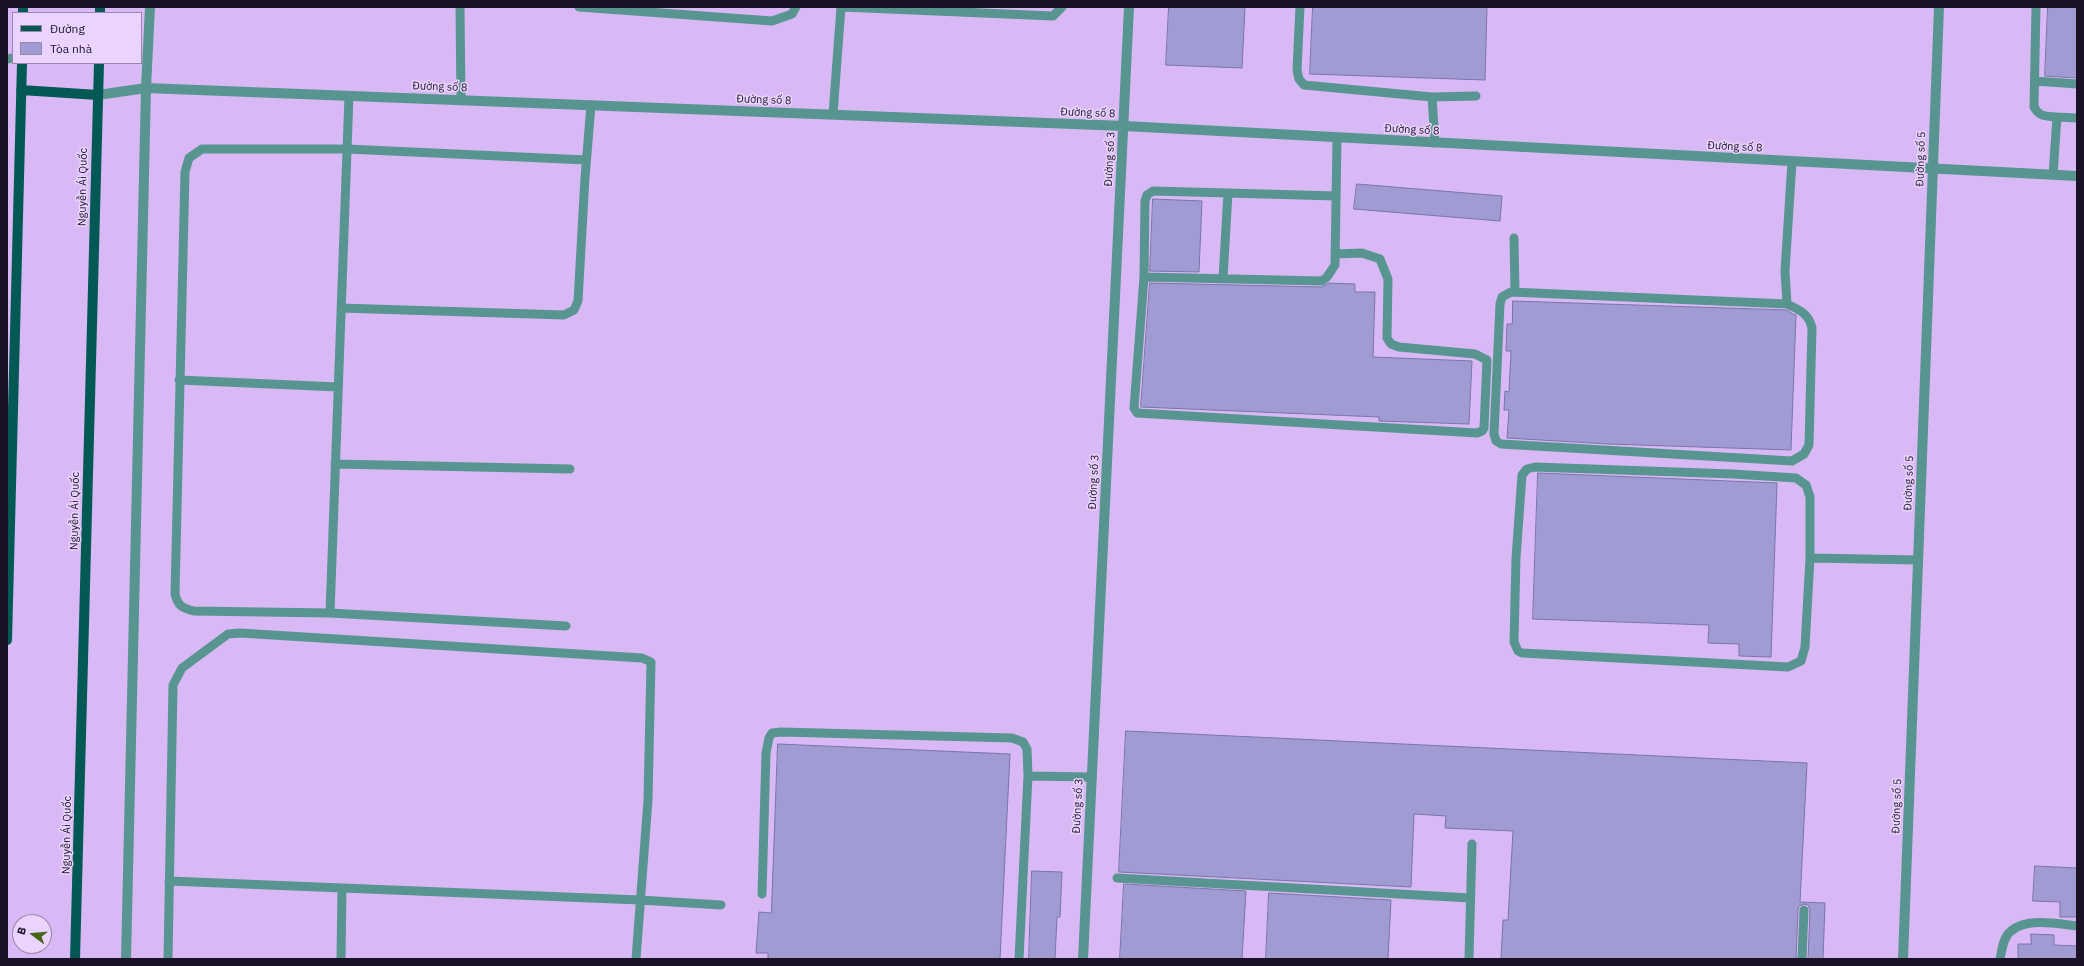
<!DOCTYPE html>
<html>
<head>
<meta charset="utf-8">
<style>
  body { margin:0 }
  #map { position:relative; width:2084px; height:966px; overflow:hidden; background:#e0c4f9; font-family:"IBM Plex Sans",sans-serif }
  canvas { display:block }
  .frame { position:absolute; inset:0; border:8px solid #1c1225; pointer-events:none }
  .legend { position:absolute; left:12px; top:12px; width:130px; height:52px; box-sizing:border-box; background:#ead4ff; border:1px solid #9886a8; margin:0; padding:5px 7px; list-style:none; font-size:12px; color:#1c1225 }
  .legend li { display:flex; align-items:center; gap:8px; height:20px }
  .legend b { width:20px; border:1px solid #9886a8 }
  .north { position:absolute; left:12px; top:914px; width:40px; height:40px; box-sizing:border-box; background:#ead4ff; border:1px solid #9886a8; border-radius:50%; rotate:286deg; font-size:11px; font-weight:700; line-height:16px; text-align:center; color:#1c1225 }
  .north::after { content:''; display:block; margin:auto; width:14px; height:18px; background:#48661a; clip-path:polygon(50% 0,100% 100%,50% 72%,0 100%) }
</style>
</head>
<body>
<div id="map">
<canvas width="2084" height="966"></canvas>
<div class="frame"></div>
<ul class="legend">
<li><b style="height:5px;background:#045955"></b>Đường</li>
<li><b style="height:11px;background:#a09bd2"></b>Tòa nhà</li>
</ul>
<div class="north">B</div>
</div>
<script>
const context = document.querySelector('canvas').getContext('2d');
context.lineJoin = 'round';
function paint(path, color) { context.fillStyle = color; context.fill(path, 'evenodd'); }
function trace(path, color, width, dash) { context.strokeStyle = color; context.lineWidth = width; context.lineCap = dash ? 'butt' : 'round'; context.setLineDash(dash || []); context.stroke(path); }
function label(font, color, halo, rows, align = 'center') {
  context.font = font + ' "IBM Plex Sans",sans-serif'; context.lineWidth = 3; context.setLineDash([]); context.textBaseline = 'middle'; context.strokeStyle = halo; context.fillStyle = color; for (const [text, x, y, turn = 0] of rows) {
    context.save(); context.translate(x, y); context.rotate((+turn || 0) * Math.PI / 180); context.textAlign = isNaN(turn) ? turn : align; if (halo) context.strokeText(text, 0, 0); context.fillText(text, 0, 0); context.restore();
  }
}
paint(new Path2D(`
  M7,7H2077V959H7ZM13,13H141V63H13ZM20,922H44V946H20Z`), '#d9b9f5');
const building = new Path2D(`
  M1169,7H1245L1242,68L1166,65Z
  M1313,7H1487L1485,80L1310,74Z
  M2048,7H2077V78L2045,76Z
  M1357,184L1502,196L1500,221L1354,209Z
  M1153,199L1202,201L1199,272L1150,271Z
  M1150,283L1322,287L1329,283L1355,284V292H1375L1373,357L1472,361L1469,424L1379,421V417L1141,407Z
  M1513,301L1787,310L1793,314L1796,315L1791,450L1608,444L1507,438L1509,410H1504L1505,391L1509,392L1511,351H1506L1507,324H1512Z
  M1538,473L1777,483L1771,657L1739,656V644L1708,643L1709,625L1533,619Z
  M1126,731L1807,763L1800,902L1825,903L1823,959H1808L1810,910L1808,905L1804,904L1799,906L1798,910L1796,959H1501L1503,920H1508L1513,831L1445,828L1446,816L1414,814L1411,887L1119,872Z
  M778,744L1010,754L1000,959H768V953H756L759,912L771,913Z
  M2035,866L2077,868V917H2060V902L2033,901Z
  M1032,871L1062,872L1060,917H1057L1055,959H1029Z
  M1124,884L1246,891L1242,959H1120Z
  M1269,893L1391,900L1388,959H1266Z
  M2031,934L2054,935V945L2077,946V959H2018V944H2031Z`);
paint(building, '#a09bd2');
trace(building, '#7a75a9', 1);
trace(new Path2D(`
  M460,7L461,100
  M579,7L772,21L792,14L796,7
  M842,7L1053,16L1062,7
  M1300,7L1297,70L1299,79L1304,85L1432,97L1476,96
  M2036,7L2034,107C2039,117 2047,116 2057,117L2053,175
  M7,59L13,58
  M2035,81L2077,84
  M1432,97L1435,143
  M833,114L841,7
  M2057,117L2077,118
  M1228,193L1153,191L1147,195L1145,201L1144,277L1134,408L1137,413L1477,433L1482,431L1484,428L1487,360L1475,354L1399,347L1391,344L1387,338L1388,279L1380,259L1362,253L1335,254
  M1514,238L1515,292
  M1144,277L1322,281L1327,277L1335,265L1337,138
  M1223,278L1228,193L1336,196
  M1787,304L1511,292L1502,297L1500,304L1494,434L1496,441L1501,444L1792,461L1804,454L1809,445L1812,328C1809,314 1800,310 1787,304L1785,271L1792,162
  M341,308L564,315L574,310L578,301L585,178L591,105
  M179,380L338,387
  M335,464L570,469
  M1810,558V497L1806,485L1796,478L1733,474L1535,467L1527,469L1522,475L1516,558L1514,642L1518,651L1522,653L1788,667L1801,661L1805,647L1810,558L1918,560
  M330,613L349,96
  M566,626L330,613L194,611C182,608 178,606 175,594L185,172L189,158L202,149H347L586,160
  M1028,776L1092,777
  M1117,878L1470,898
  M169,881L640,900L721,905
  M762,894L766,753L769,738L772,733L781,732L1012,738L1023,742L1027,749L1028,776L1019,959
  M168,959L173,685L182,668L228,634L240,633L642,658L651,662L648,800L636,959
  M341,959L342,888
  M1469,959L1472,844
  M1802,959L1804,910
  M2000,959C2002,950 2003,937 2011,931C2027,917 2058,924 2077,926`), '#599590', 9);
trace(new Path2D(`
  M98,95L146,88L1124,126L2077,176
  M126,959L146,88L150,7
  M1083,959L1129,7
  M1903,959L1939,7`), '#599590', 10);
trace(new Path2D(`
  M23,13V7
  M100,13V7
  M21,90L98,95
  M7,640L22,63
  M75,959L99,63`), '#045955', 10);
label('11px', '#1c1225', '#ead4ff', [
  ["Đường số 8",440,87,2],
  ["Đường số 8",764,100,2],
  ["Đường số 8",1088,113,2],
  ["Đường số 8",1412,130,3],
  ["Đường số 8",1735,147,3],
  ["Đường số 3",1110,159,-87],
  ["Đường số 5",1921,159,-88],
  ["Nguyễn Ái Quốc",83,187,-89],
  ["Đường số 3",1094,482,-87],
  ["Đường số 5",1909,483,-88],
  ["Nguyễn Ái Quốc",75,511,-89],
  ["Đường số 3",1078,806,-87],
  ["Đường số 5",1897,806,-88],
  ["Nguyễn Ái Quốc",67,835,-89]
]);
</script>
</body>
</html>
